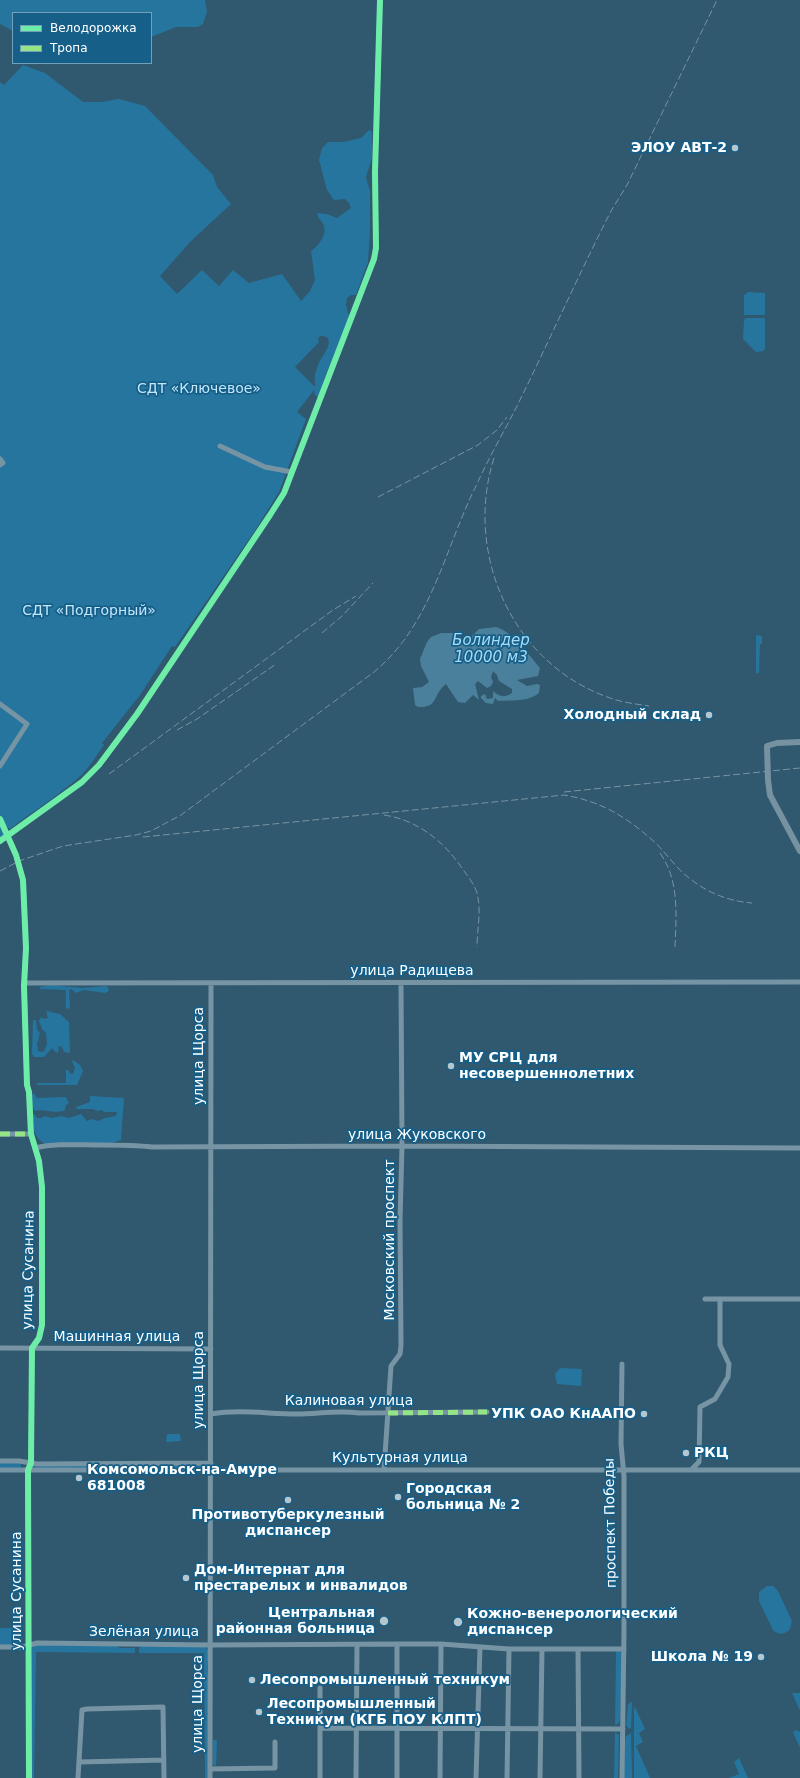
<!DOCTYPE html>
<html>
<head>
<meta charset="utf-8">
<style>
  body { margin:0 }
  #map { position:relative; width:800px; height:1778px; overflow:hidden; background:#30586e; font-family:"DejaVu Sans",sans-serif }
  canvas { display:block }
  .legend { position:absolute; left:12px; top:12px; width:140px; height:52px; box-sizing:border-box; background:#155f89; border:1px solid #739fb8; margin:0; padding:5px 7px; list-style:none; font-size:12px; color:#fff }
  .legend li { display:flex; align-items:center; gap:8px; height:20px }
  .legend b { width:20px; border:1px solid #739fb8 }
</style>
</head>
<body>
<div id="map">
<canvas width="800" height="1778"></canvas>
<ul class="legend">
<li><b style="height:5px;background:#6deda7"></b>Велодорожка</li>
<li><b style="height:5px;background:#94e586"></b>Тропа</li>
</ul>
</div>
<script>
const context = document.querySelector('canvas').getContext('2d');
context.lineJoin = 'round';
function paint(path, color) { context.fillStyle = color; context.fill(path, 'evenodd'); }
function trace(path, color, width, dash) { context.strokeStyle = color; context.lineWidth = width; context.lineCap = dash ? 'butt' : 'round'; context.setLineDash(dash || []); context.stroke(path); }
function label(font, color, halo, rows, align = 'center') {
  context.font = font + ' "DejaVu Sans",sans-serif'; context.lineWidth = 3.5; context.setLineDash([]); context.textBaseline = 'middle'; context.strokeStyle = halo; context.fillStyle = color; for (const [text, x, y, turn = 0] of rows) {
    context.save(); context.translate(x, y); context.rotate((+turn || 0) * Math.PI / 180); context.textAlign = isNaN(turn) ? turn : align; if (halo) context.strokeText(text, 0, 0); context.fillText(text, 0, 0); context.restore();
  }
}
paint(new Path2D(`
  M0,0H205L207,12L203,24L198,27H176L151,37V13H13V31L0,24Z
  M23,65L45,73L83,102H101L119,99L145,106L213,175L217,187L231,204L190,242L160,276L177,294L202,270L219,286L233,270L249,283L282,274L301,301L310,291L315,280L311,251C320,244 329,233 322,222C319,218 318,218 317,213L327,214L337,218L351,208L349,203L345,199L334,200L327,190L319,160L322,148L328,142H343L361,138L369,130L372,132V158L366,177L370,191V233L368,262L356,295H351L347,298L346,305L349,316L344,334L324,379L321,392L318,397L315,395L314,390L297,412L306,419L279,492L256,529L175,647L172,646L140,695L102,743L104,745C96,756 88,770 77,779C56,797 32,812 10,829L7,827L3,831L6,834L0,839V82L4,85ZM320,336C337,335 325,353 321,359C318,363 317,370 315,374C314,379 316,383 315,387L295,367L319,342L318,339Z
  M748,292L765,293V315H744V295Z
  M746,318H765V349L763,351L756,352L743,339L744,320Z
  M756,635L762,636V644H760L759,673H756Z
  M51,985L82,988L107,986L109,991L105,993L84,990L75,993L74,991L71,989L69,991L70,1008L66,1009V990L40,989V987Z
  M46,1011L60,1014L69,1022L70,1052L69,1053L64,1052L62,1047L59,1046L58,1053L54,1051L52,1048L44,1057H34L32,1054L33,1020H36L37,1030L40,1033L37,1044L38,1051L42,1052L44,1051L47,1044L46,1033L42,1029L39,1021L41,1017L44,1019L48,1018Z
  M73,1060L80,1065L83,1071L77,1085H37V1083H66V1070H68L71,1074H73L75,1067L72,1062Z
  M34,1093L37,1098L66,1097L69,1103L66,1105L65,1110C55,1115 45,1108 35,1111L32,1106V1095Z
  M90,1096L124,1098L121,1140L112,1143L45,1144C30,1133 36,1129 32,1115L34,1114L37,1118H41L45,1116L52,1118L61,1116L69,1118L81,1114L87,1121L92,1119L98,1121L105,1118L116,1116L117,1112H104L102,1110L97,1111L93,1109H77L76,1107L90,1102Z
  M560,1368L582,1369L581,1386L557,1384L555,1374Z
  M167,1434H180L181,1441L167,1442L166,1441Z
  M0,1463H21V1468H0Z
  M32,1466H206L207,1469L31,1468Z
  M767,1586H773L778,1591L792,1621L790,1629C785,1635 778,1635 773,1630L759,1601V1592Z
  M0,1628H22V1645H0Z
  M35,1645L117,1646L120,1648H135V1653L36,1652L34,1778H31L32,1648Z
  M141,1646L205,1647L209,1651V1660L207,1662V1674L209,1677V1778H205L204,1653H139V1648Z
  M616,1651H620L622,1654L620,1721L618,1724L615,1725Z
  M792,1693H800V1711Z
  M630,1702L632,1703L631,1728L629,1729L626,1725L628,1705Z
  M635,1707L645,1729L639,1733L643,1742L636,1746L650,1778H634V1708Z
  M796,1730L800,1732V1748L793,1732Z
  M631,1731L632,1778H624V1744L626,1736L630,1734Z
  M615,1732L619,1735L618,1778H614Z
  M213,1740H217L216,1767L213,1764Z
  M739,1758L748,1778H729L739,1774L734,1762Z`), '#26759e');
paint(new Path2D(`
  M496,627C512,631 529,655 540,668L538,676L517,680L527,686L537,684L540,685L539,693C528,702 511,700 498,701L495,698L493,704L486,703L481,698V696L485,694L487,699L493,698V691C500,697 504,698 512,693V689L499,681L497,675L493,671L491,677L493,682L491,686L487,688L478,681L475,684L479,700L473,695L465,703L458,702L446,684C432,695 439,708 418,707L415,705L413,688L422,687L429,682L421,666L420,659L427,642L431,637L441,633H453L464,639H469L479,629Z`), '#4b809c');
trace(new Path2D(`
  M220,446L265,467L292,472
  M0,459L3,463L0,465
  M0,704L27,724L0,766
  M0,819L16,855L23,880L26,948L24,986L27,1085L29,1092L31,1134L39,1161L42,1187V1325L39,1338L32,1348L31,1463L28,1470L29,1778
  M0,841L82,782L99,765L137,714L270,515L284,493L292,472L374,259L376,248L375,172L380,0
  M25,983L800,982
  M0,1134H31
  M35,1148C56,1143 78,1145 100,1145C117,1145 134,1145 152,1147L402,1146L800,1148
  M705,1299H800
  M0,1348L211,1349
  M211,1414C240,1409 268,1414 297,1414C317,1414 338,1410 358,1413L487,1412
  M0,1461H19L37,1464L211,1463
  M692,1469L699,1462L700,1407L715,1399L728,1377L729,1364L720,1345V1299
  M0,1470H800
  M384,1470L391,1366L400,1354L401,1345L400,1220L402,1146L401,983
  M397,1644V1778
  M0,1647H23L37,1643L211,1645L397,1644H441L509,1649H624
  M578,1649L579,1778
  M320,1688V1778
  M320,1728L623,1729
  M79,1762L164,1760
  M210,1769L275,1768V1742
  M78,1778L82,1710L87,1709L163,1707L164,1778
  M210,1778L211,983
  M356,1778L357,1645
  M440,1778L441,1644
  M476,1778L480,1647
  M507,1778L509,1649
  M540,1778L542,1649
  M622,1778L624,1632V1476L621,1444L622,1364`), '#7694a4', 5);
trace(new Path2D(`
  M800,742L777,743L767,746L768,780L770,795L800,851`), '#7692a1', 6);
trace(new Path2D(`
  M494,458C463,555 514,667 613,699C625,703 637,704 649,706
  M378,497L478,445L497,430L507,417
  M322,633L342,616L373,583
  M177,730L197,719L276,664
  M109,774L333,610L356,596
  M564,792L800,768
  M384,815C418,820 445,842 464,871C470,879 477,888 478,898C481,913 477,931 477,947
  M143,837L564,795C599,801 622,814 650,838C661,847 670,860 681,871C701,890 725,901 752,903
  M660,853C680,881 676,916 675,948
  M0,871L19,861L63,846L136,835L151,831L181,815L374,672C432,624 444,550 476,486C489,457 505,430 519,402C550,339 579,274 611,211L627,185L717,0`), '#7894a3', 1, [7, 3]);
trace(new Path2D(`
  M0,1134H31
  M388,1413L487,1412`), '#94e586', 5, [10, 5]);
trace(new Path2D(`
  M0,819L16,855L23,880L26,948L24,986L27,1085L29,1092L31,1134L39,1161L42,1187V1325L39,1338L32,1348L31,1463L28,1470L29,1778
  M0,841L82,782L99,765L137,714L270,515L284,493L292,472L374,259L376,248L375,172L380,0`), '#6deda7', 6);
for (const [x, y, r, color] of [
  [735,148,4,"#b7c5cc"],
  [709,715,4,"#b7c5cc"],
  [451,1066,4,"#b7c5cc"],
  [644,1414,4,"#b7c5cc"],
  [686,1453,4,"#b7c5cc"],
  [79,1478,4,"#b7c5cc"],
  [398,1497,4,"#b7c5cc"],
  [288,1500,4,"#b7c5cc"],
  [186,1578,4,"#b7c5cc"],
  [384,1621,5,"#b7c5cc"],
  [458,1622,5,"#b7c5cc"],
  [761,1657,4,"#b7c5cc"],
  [252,1680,4,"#b7c5cc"],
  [259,1712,4,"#b7c5cc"]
]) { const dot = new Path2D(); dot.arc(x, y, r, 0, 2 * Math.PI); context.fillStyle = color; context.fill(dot); trace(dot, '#155f89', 1.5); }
label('bold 14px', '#fff', '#155f89', [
  ["ЭЛОУ АВТ-2",727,148,"right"],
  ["Холодный склад",701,715,"right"],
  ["МУ СРЦ для",459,1058],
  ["несовершеннолетних",459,1074],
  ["УПК ОАО КнААПО",636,1414,"right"],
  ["РКЦ",694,1453],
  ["Комсомольск-на-Амуре",87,1470],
  ["681008",87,1486],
  ["Городская",406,1489],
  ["больница № 2",406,1505],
  ["Противотуберкулезный",288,1515,"center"],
  ["диспансер",288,1531,"center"],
  ["Дом-Интернат для",194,1570],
  ["престарелых и инвалидов",194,1586],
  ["Центральная",375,1613,"right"],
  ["районная больница",375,1629,"right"],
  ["Кожно-венерологический",467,1614],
  ["диспансер",467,1630],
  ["Школа № 19",753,1657,"right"],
  ["Лесопромышленный техникум",260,1680],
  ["Лесопромышленный",267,1704],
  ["Техникум (КГБ ПОУ КЛПТ)",267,1720]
], 'left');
label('14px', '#c1e7fb', '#155f89', [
  ["СДТ «Ключевое»",199,389],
  ["СДТ «Подгорный»",89,611]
]);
label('14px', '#fff', '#155f89', [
  ["улица Радищева",412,971],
  ["улица Щорса",199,1056,-90],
  ["улица Жуковского",417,1135],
  ["Московский проспект",390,1240,-90],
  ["улица Сусанина",29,1270,-89],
  ["Машинная улица",117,1337],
  ["улица Щорса",199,1380,-90],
  ["Калиновая улица",349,1401],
  ["Культурная улица",400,1458],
  ["проспект Победы",611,1523,-91],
  ["улица Сусанина",17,1591,-90],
  ["Зелёная улица",144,1632],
  ["улица Щорса",198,1704,-90]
]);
label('italic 15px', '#a7dbf6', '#155f89', [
  ["Болиндер",491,641],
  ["10000 м3",491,658]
]);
</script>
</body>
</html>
